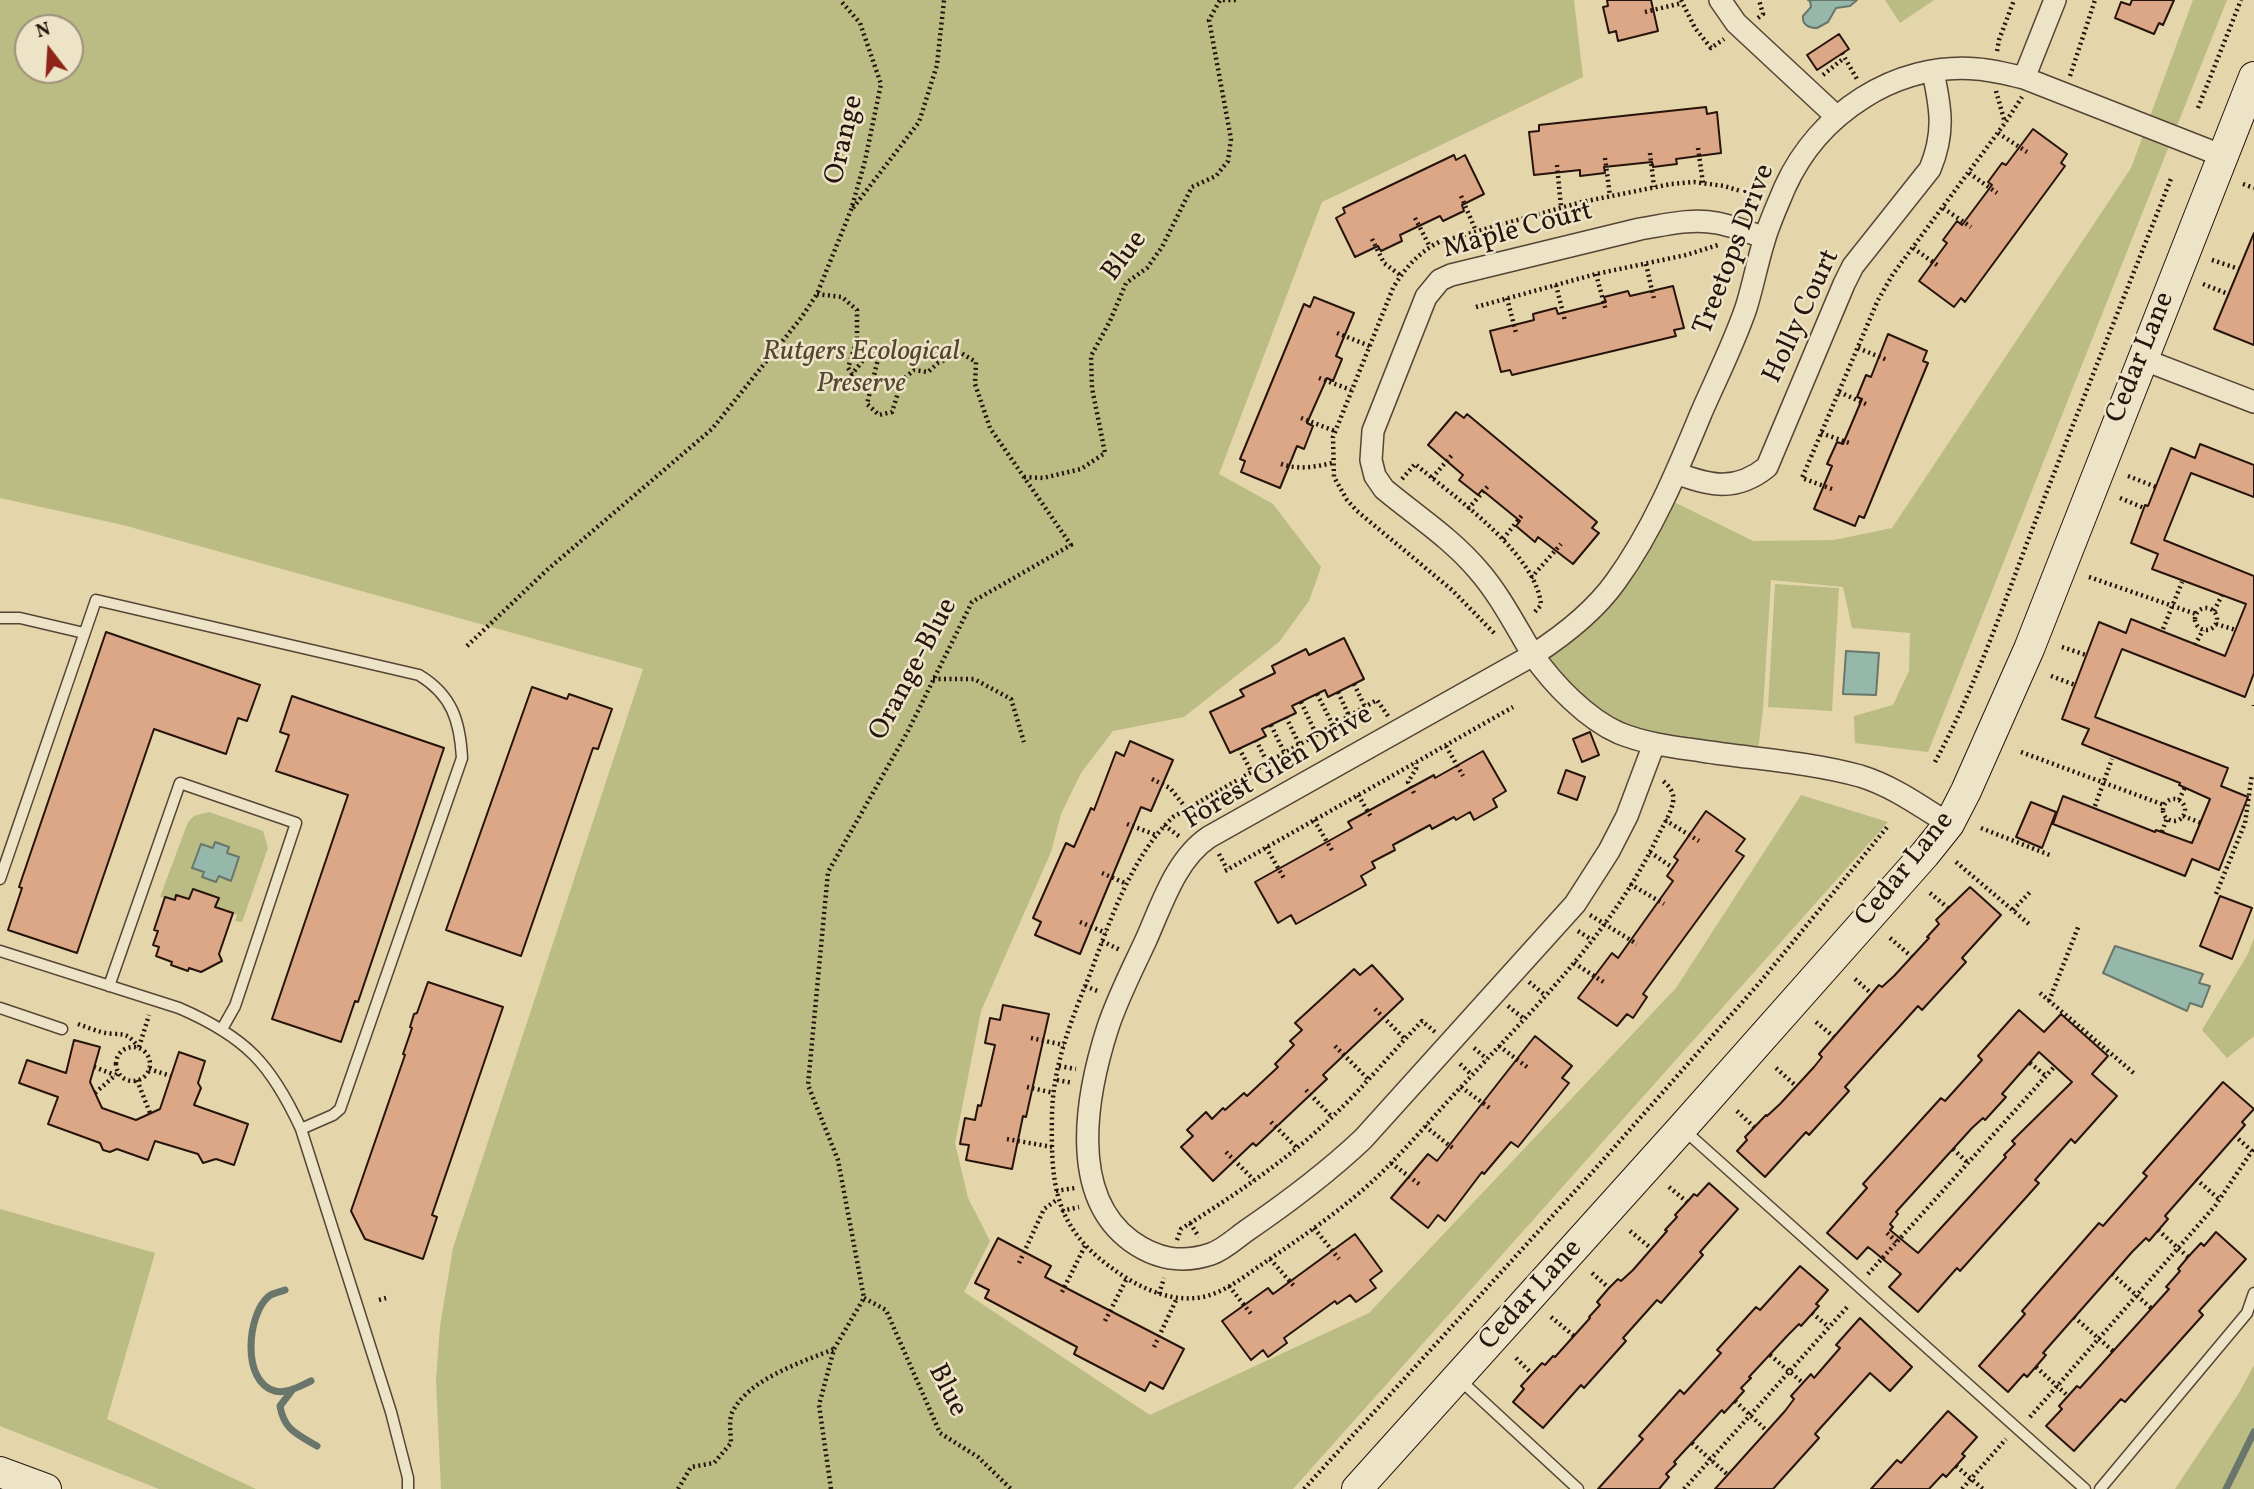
<!DOCTYPE html>
<html>
<head>
<meta charset="utf-8">
<style>
  body { margin:0 }
  #map { position:relative; width:2254px; height:1489px; overflow:hidden; background:#e4d5aa; font-family:Vollkorn,serif }
  canvas { display:block }
  .north { position:absolute; left:14px; top:14px; width:70px; height:70px; box-sizing:border-box; background:#ede4c8; border:2px solid #9d917d; border-radius:50%; rotate:343deg; font-size:19px; font-weight:700; line-height:28px; text-align:center; color:#26140c }
  .north::after { content:''; display:block; margin:auto; width:24px; height:32px; background:#8f2418; clip-path:polygon(50% 0,100% 100%,50% 72%,0 100%) }
</style>
</head>
<body>
<div id="map">
<canvas width="2254" height="1489"></canvas>
<div class="north">N</div>
</div>
<script>
const context = document.querySelector('canvas').getContext('2d');
context.lineJoin = 'round';
function paint(path, color) { context.fillStyle = color; context.fill(path, 'evenodd'); }
function trace(path, color, width, dash) { context.strokeStyle = color; context.lineWidth = width; context.lineCap = dash ? 'butt' : 'round'; context.setLineDash(dash || []); context.stroke(path); }
function label(font, color, halo, rows, align = 'center') {
  context.font = font + ' Vollkorn,serif'; context.lineWidth = 5; context.setLineDash([]); context.textBaseline = 'middle'; context.strokeStyle = halo; context.fillStyle = color; for (const [text, x, y, turn = 0] of rows) {
    context.save(); context.translate(x, y); context.rotate((+turn || 0) * Math.PI / 180); context.textAlign = isNaN(turn) ? turn : align; if (halo) context.strokeText(text, 0, 0); context.fillText(text, 0, 0); context.restore();
  }
}
paint(new Path2D(`
  M0,0H1574L1583,77L1322,202L1219,474L1273,504L1321,567L1309,601L1279,642L1184,717L1113,731L1081,773L1061,814L1051,852L981,1011L955,1143L968,1198L990,1241L964,1292L1150,1415L1369,1313L1676,988L1801,795L1888,822L1293,1489H441L436,1380L440,1326L453,1248L643,669L123,525L0,498ZM28,28H70V70H28Z
  M1885,0H1934L1900,23Z
  M2193,0H2227L1928,752L1855,743L1854,716L1893,705L1909,671L1910,633L1852,628L1843,587L1771,580L1763,709L1757,759L1617,732L1533,655L1565,634L1664,497L1753,541L1834,540L1892,528L2131,168Z
  M1775,584L1839,588L1832,711L1768,707Z
  M209,812L263,831L268,848L242,922L235,921L237,915L215,907L219,897L193,889L189,899L177,895L175,900L160,897L188,822L194,816Z
  M2254,938V1036L2227,1058L2202,1030L2248,954Z
  M0,1209L155,1253L107,1419L256,1489H159L0,1426Z
  M2254,1365V1489H2175L2239,1393Z`), '#bbbb84');
const water = new Path2D(`
  M1808,0H1857L1850,6L1836,8L1828,22L1817,28C1809,28 1802,25 1803,16L1811,7L1810,1Z
  M1846,651L1879,653L1876,695L1843,694Z
  M215,842L229,847L227,853L239,857L231,881L219,876L216,882L202,877L204,872L192,868L201,844L213,848Z
  M2115,946L2203,974L2199,983L2210,986L2202,1007L2190,1003L2187,1011L2103,973Z`);
paint(water, '#95b8ab');
trace(water, '#69766b', 2);
trace(new Path2D(`
  M285,1290C280,1292 273,1293 269,1296C247,1314 241,1382 275,1391C287,1394 300,1386 311,1381
  M293,1389L280,1406C284,1430 297,1434 317,1446
  M2226,1489L2254,1432`), '#69766b', 7);
const building = new Path2D(`
  M1607,0H1651L1658,31L1618,41L1616,31L1609,33L1603,7L1608,6Z
  M2132,0H2174L2163,25L2159,23L2154,34L2115,18L2121,2L2130,5Z
  M1839,34L1849,49L1817,70L1807,55Z
  M1706,107L1707,114L1717,112L1721,153L1676,159L1677,164L1653,167L1652,162L1604,167L1605,173L1580,176V170L1534,175L1529,132L1539,131V125Z
  M2033,129L2067,154L2061,163L2065,166L1965,302L1961,298L1954,307L1919,281L1947,243L1943,240L1957,221L1962,225L1992,185L1988,182L2002,163L2006,165Z
  M1454,155L1456,160L1465,155L1484,194L1462,205L1464,211L1443,221L1440,216L1400,235L1402,241L1381,251L1378,246L1355,257L1336,218L1345,213L1343,208Z
  M2254,233V345L2214,329Z
  M1673,286L1684,328L1674,330L1676,336L1512,375L1510,370L1501,372L1490,331L1534,320L1533,314L1556,308L1558,314L1606,302L1604,297L1628,291L1630,296Z
  M1314,297L1354,313L1336,356L1342,359L1333,381L1327,378L1307,423L1313,426L1304,449L1297,446L1280,488L1241,472L1245,461L1240,459L1304,304L1310,307Z
  M1888,334L1927,351L1923,361L1928,363L1864,518L1859,516L1855,526L1814,509L1832,466L1827,464L1837,442L1843,444L1862,399L1857,397L1866,375L1871,377Z
  M1456,412L1464,418L1467,414L1597,522L1592,528L1599,533L1573,564L1538,537L1535,542L1516,526L1520,521L1482,490L1478,495L1459,480L1463,475L1428,445Z
  M2200,444L2254,465V497L2191,473L2164,540L2254,576V673L2245,697L2122,649L2095,717L2228,768L2221,786L2248,797L2219,870L2192,859L2185,876L2053,824L2063,796L2155,832L2156,830L2192,843L2210,799L2179,785L2180,783L2082,744L2089,729L2062,719L2099,622L2126,633L2131,619L2225,656L2246,604L2152,569L2158,554L2131,543L2145,505L2148,506L2171,448L2195,458Z
  M106,632L260,685L247,721L238,718L226,754L154,729L77,953L8,930L22,888L19,887Z
  M1344,638L1364,679L1328,697L1325,690L1292,706L1296,713L1262,729L1266,736L1230,753L1210,712L1244,696L1240,690L1275,673L1272,666L1306,649L1309,655Z
  M532,687L567,699L569,694L612,709L598,749L593,748L521,956L446,930Z
  M292,696L444,748L358,1002L355,1001L341,1042L272,1019L348,795L276,771L289,735L280,732Z
  M1590,732L1599,755L1582,762L1573,739Z
  M1130,741L1173,760L1151,811L1141,807L1080,954L1035,935L1041,922L1033,918L1066,843L1074,847L1091,808L1094,810L1116,752L1124,756Z
  M1483,751L1506,791L1493,799L1497,807L1474,820L1470,812L1456,820L1454,817L1432,829L1430,825L1393,845L1395,850L1372,862L1375,868L1361,876L1366,885L1296,924L1291,915L1278,923L1255,882L1352,828L1348,822L1434,775L1435,778Z
  M1566,770L1585,777L1577,800L1558,793Z
  M2031,802L2056,812L2042,848L2016,837Z
  M1706,811L1745,839L1736,851L1744,856L1643,994L1647,997L1633,1018L1627,1014L1617,1026L1578,998L1612,953L1618,958L1673,881L1667,876L1678,860L1674,857Z
  M1970,887L2001,915L1962,958L1966,962L1922,1010L1918,1006L1845,1087L1849,1091L1809,1135L1806,1132L1765,1177L1737,1151L1747,1140L1745,1137L1766,1115L1767,1116L1780,1104L1814,1067L1822,1057L1819,1054L1879,985L1882,987L1894,976L1929,938L1927,937L1939,924L1936,920Z
  M193,889L219,898L215,907L233,913L219,954L222,961L201,972L189,968L188,971L171,965L172,962L156,956L159,947L153,945L158,931L154,930L165,897L175,900L176,895L189,899Z
  M2220,896L2252,908L2232,959L2200,946Z
  M1372,965L1403,999L1323,1075L1327,1079L1256,1146L1253,1143L1213,1181L1181,1147L1193,1136L1187,1130L1206,1112L1212,1119L1223,1108L1225,1110L1244,1093L1247,1096L1278,1067L1275,1064L1294,1045L1290,1041L1302,1030L1295,1023L1354,969L1360,975Z
  M428,982L503,1007L432,1215L437,1217L423,1259L365,1239L351,1211L405,1055L403,1054L412,1028L410,1027L414,1014L417,1013Z
  M1003,1005L1049,1014L1026,1117L1023,1116L1012,1169L966,1160L969,1145L960,1144L965,1118L975,1120L978,1105L981,1106L995,1045L985,1043L990,1018L1000,1020Z
  M2019,1010L2044,1032L2061,1014L2108,1056L2092,1074L2117,1096L2075,1143L2071,1139L2035,1180L2039,1183L1960,1271L1957,1268L1918,1312L1889,1287L1901,1274L1872,1250L1868,1247L1857,1259L1827,1233L1867,1188L1863,1184L1941,1098L1945,1101L1982,1060L1978,1056ZM2039,1052L2072,1082L2012,1141L2015,1144L2004,1155L2006,1157L1918,1253L1890,1230L1893,1227L1890,1224L1898,1214L1896,1212L1972,1128L1983,1118L1985,1120L2006,1097L2002,1094Z
  M1535,1036L1572,1066L1562,1078L1569,1083L1518,1147L1511,1142L1484,1174L1482,1172L1445,1221L1438,1215L1428,1228L1391,1198L1428,1154L1437,1161Z
  M74,1040L100,1047L90,1082L102,1108L136,1120L160,1109L179,1052L205,1061L198,1083L201,1088L194,1105L248,1124L234,1165L216,1159L203,1163L198,1154L155,1141L148,1160L117,1149L110,1152L103,1150L100,1143L48,1124L58,1097L19,1083L27,1060L66,1073Z
  M2223,1082L2254,1109L2242,1122L2245,1125L2165,1216L2168,1219L2149,1241L2146,1238L2132,1252L2043,1353L2046,1355L2027,1377L2024,1374L2008,1392L1979,1366L2025,1314L2022,1311L2099,1223L2103,1226L2147,1176L2143,1173Z
  M1709,1183L1738,1209L1700,1252L1703,1255L1661,1303L1657,1300L1623,1338L1626,1341L1584,1388L1581,1385L1543,1428L1513,1402L1524,1389L1521,1386L1542,1363L1545,1365L1553,1356L1555,1357L1590,1318L1589,1317L1600,1305L1597,1302L1609,1288L1618,1279L1621,1281L1633,1270L1667,1231L1665,1230L1677,1217L1675,1215L1687,1202L1694,1194L1697,1196Z
  M2216,1232L2246,1259L2199,1311L2203,1315L2125,1402L2121,1399L2074,1451L2046,1426L2062,1409L2059,1406L2077,1386L2080,1388L2169,1289L2166,1287L2180,1271L2178,1269L2188,1257L2201,1243L2204,1246Z
  M1355,1234L1382,1271L1370,1280L1376,1288L1356,1302L1350,1295L1337,1304L1335,1301L1284,1338L1287,1343L1268,1357L1263,1350L1251,1360L1222,1321L1268,1288L1273,1294Z
  M998,1238L1051,1266L1045,1277L1184,1349L1163,1389L1150,1382L1145,1391L1074,1354L1077,1347L985,1298L989,1290L975,1283Z
  M1800,1266L1828,1290L1816,1304L1819,1306L1801,1326L1799,1324L1788,1335L1749,1377L1751,1378L1741,1388L1744,1391L1724,1413L1722,1410L1674,1462L1676,1464L1666,1474L1669,1477L1659,1489H1598L1643,1439L1639,1436L1680,1390L1684,1394L1721,1353L1717,1350L1756,1307L1760,1310Z
  M1860,1318L1912,1367L1890,1391L1870,1373L1815,1434L1819,1438L1773,1489H1715L1785,1411L1794,1399L1791,1396L1811,1374L1814,1378L1840,1348L1836,1345Z
  M1948,1411L1977,1437L1962,1454L1965,1456L1946,1477L1943,1474L1929,1489H1871L1897,1460L1901,1463Z`);
paint(building, '#dba787');
trace(building, '#26140c', 2);
const lane = new Path2D(`
  M0,618H20L84,633
  M0,879L96,600L419,675C452,695 460,721 462,758L340,1109L333,1115L301,1129
  M0,951L179,1008C246,1037 271,1064 301,1129L391,1412L408,1478V1489
  M109,986L180,783L296,823L235,1006L222,1029
  M0,1008L62,1029
  M1684,1130L2085,1489
  M1459,1379L1578,1489
  M2100,1489L2247,1313L2254,1293`);
const street = new Path2D(`
  M1720,0L1736,23L1837,117
  M2024,78L2055,0
  M1765,238C1749,232 1733,226 1717,223C1691,218 1665,225 1640,229L1451,275L1440,280L1426,297L1373,431L1371,460L1375,476L1384,489C1415,515 1451,538 1478,570C1500,595 1516,627 1533,655C1564,635 1594,612 1616,581C1653,530 1678,469 1702,411C1717,377 1734,343 1746,308C1753,286 1757,263 1764,241C1769,223 1778,204 1785,187C1818,114 1895,62 1977,69C1992,70 2008,74 2024,78L2223,156
  M2142,359L2254,402
  M1676,473C1710,486 1736,492 1767,467L1844,284L1853,266L1930,169C1945,133 1941,109 1933,72
  M1654,744L1627,816L1609,851L1575,904L1363,1139C1327,1173 1287,1203 1246,1231C1235,1239 1223,1250 1211,1254C1181,1264 1156,1259 1131,1241C1067,1194 1087,1092 1108,1027C1118,997 1133,968 1146,940C1162,904 1176,859 1209,837L1533,655C1553,684 1587,719 1619,733C1646,744 1674,747 1702,751C1754,759 1809,762 1860,776C1893,786 1920,806 1949,824`);
const secondary = new Path2D(`
  M0,1472L46,1489
  M1357,1489L1682,1128L1925,854L1949,824L1966,791L2029,649L2254,77`);
trace(lane, '#564434', 13);
trace(street, '#564434', 24);
trace(secondary, '#26140c', 32);
trace(new Path2D(`
  M1681,0L1695,28L1711,48L1724,39
  M2131,0H2132
  M1645,12L1682,3
  M1758,18L1763,14L1759,0
  M1997,51L1999,40L2014,0
  M1842,53L1857,79
  M1823,75L1844,58
  M2070,76L2095,0
  M1996,91L2005,123
  M2198,108L2241,0
  M1998,133L2027,152
  M1698,148L1703,183
  M1650,153L1654,187
  M1605,158L1610,196
  M1557,165L1561,207
  M1969,173L1997,193
  M2243,184L2254,188
  M1461,196L1476,231
  M853,208L919,122L937,65L944,0
  M1943,208L1971,227
  M1415,218L1430,247
  M1372,239L1384,263L1400,275
  M1913,248L1940,267
  M2212,260L2239,269
  M1646,264L1654,299
  M1596,274L1606,311
  M2203,284L2228,294
  M1556,285L1565,321
  M817,294L842,297L857,310V339L848,368L852,374L874,347L880,351L867,404L879,415L892,412L902,380L914,370L928,372L938,363L961,353L976,362L975,384L990,428L1071,545L972,602L908,731L828,872L808,1085L838,1160L864,1298
  M1507,298L1516,333
  M1476,307L1596,274L1686,255L1718,245
  M1337,333L1370,346
  M1858,348L1887,360
  M1319,378L1351,390
  M1839,392L1868,405
  M1301,418L1335,431
  M1821,433L1852,444
  M1281,464C1299,470 1315,467 1332,463
  M2128,476L2156,487
  M1024,477L1043,478L1081,469L1105,453L1092,388L1091,356L1110,321L1126,283L1147,268L1162,247L1192,187L1216,176L1228,161L1231,139L1209,20L1220,0H1239
  M1432,478L1452,455
  M1402,479L1415,464C1453,496 1537,554 1541,605L1533,614
  M1832,489L1802,478L1878,300L1893,274L2005,123L2022,97
  M2120,498L2144,508
  M1468,509L1489,485
  M1503,539L1523,514
  M2089,577L2196,614
  M1531,578L1561,544
  M2195 619a11 11 0 1 1 22 0a11 11 0 1 1-22 0Z
  M2214,611L2222,595
  M2216,624L2236,630
  M2163,629L2182,582
  M1494,633L1452,590L1357,511L1347,500L1334,477L1333,437L1393,288C1405,268 1418,253 1439,242L1582,202L1671,184L1694,182L1724,186L1757,196L1756,197
  M2195,645L2203,630
  M467,646L547,570L712,429L801,318L817,294L851,210L865,161L881,84L860,23L840,0
  M2062,647L2086,655
  M2051,676L2075,685
  M933,679H974L1011,699L1024,742
  M1354,684L1365,707
  M1338,692L1349,716
  M1317,694L1333,725
  M1301,702L1316,734
  M2254,706V705
  M1388,716L1377,700L1173,817C1131,857 1110,921 1090,974C1072,1018 1053,1065 1052,1114C1051,1179 1052,1224 1109,1266C1137,1287 1172,1305 1207,1296C1228,1290 1246,1275 1264,1263C1299,1239 1333,1216 1365,1188C1400,1157 1429,1121 1461,1087C1532,1010 1611,934 1657,838C1662,827 1671,814 1673,802C1675,792 1668,785 1662,780
  M1286,717L1299,744
  M1271,725L1284,752
  M1256,740L1267,762
  M1446,746L1463,776
  M1239,748L1251,771
  M2021,752L2164,805
  M1935,762C1977,685 2005,599 2037,517C2081,403 2127,290 2172,176
  M1152,779L1170,788L1186,808
  M1414,793L1408,782L1416,769V763
  M1358,795L1371,817
  M2163 810a11 11 0 1 1 22 0a11 11 0 1 1-22 0Z
  M2179,800L2185,787
  M1191,805L1199,819
  M2095,806L2112,759
  M2183,816L2201,823
  M1314,820L1333,852
  M1665,820L1699,841
  M1127,824L1156,835
  M1164,825L1180,837
  M1981,828L2052,856
  M2162,832L2167,818
  M1266,847L1285,880
  M1650,852L1673,868
  M1219,854L1227,869
  M1956,862L2029,924
  M1225,871L1513,707
  M1102,873L1127,884
  M1630,884L1664,904
  M1930,893L1948,908
  M2216,894L2245,823L2252,774
  M2013,910L2032,890
  M1590,915L1637,944
  M1080,922L1106,933
  M1578,931L1592,940
  M1890,938L1912,957
  M1102,941L1120,950
  M1574,963L1605,983
  M1855,979L1872,994
  M1529,982L1545,995
  M1085,986L1100,992
  M2040,993L2136,1075
  M2049,1001L2079,925
  M1508,1006L1523,1018
  M1375,1009L1405,1039
  M1816,1022L1834,1037
  M78,1024C86,1027 94,1030 101,1032C119,1037 125,1028 138,1047
  M1031,1038L1064,1045
  M1335,1046L1368,1079
  M1499,1046L1527,1067
  M139,1047L149,1015
  M116 1064a17 17 0 1 1 34 0a17 17 0 1 1-34 0Z
  M1474,1048L1487,1059
  M2030,1063L2046,1076
  M1460,1064L1472,1075
  M1059,1066L1076,1069
  M94,1067L115,1075
  M1776,1068L1796,1086
  M149,1069L171,1076
  M137,1080L150,1113
  M1057,1080L1073,1083
  M1027,1087L1054,1093
  M1461,1087L1491,1109
  M1306,1090L1332,1117
  M95,1093L119,1072
  M1737,1111L1754,1127
  M1271,1122L1297,1148
  M1425,1126L1455,1150
  M1007,1139L1052,1147
  M1953,1149L1968,1163
  M1226,1152L1254,1180
  M1391,1163L1419,1184
  M2196,1179L2220,1200
  M1669,1187L1687,1202
  M1056,1191L1075,1188
  M1062,1211L1079,1207
  M1190,1223L1199,1237
  M1314,1228L1339,1259
  M2158,1230L2188,1257
  M1630,1231L1652,1249
  M1887,1233L1897,1242
  M1177,1240L1181,1229C1233,1196 1286,1161 1331,1118C1363,1088 1391,1053 1422,1021L1435,1032
  M1270,1259L1294,1286
  M1019,1263L1044,1209L1058,1199
  M1592,1273L1609,1288
  M1868,1274L2055,1066
  M2112,1274L2151,1308
  M1229,1286L1252,1315
  M1062,1292L1085,1246
  M1159,1294L1164,1278
  M864,1298L886,1310L940,1433L978,1457L1011,1489
  M379,1300L386,1298
  M1812,1313L1829,1327
  M1551,1317L1574,1336
  M2074,1317L2113,1351
  M1105,1321L1127,1278
  M1154,1347L1177,1298
  M1770,1355L1803,1383
  M1516,1358L1532,1374
  M2036,1367L2068,1396
  M1735,1401L1767,1431
  M2030,1417L2215,1206L2252,1151L2235,1136
  M1692,1443L1728,1475
  M1956,1466L1983,1489
  M1659,1488L1660,1489
  M678,1489L691,1467L714,1463L731,1443C731,1434 728,1419 733,1411C749,1379 802,1362 834,1349
  M831,1489L819,1405L834,1349L864,1298
  M1304,1489L1596,1168L1761,981L1888,826
  M1684,1489L1849,1305
  M1962,1489L2006,1439`), '#26140c', 4.5, [2, 3.5]);
trace(lane, '#ede4c8', 10);
trace(street, '#ede4c8', 21);
trace(secondary, '#ede4c8', 30);
label('28px', '#26140c', '#ede4c8', [
  ["Orange",846,140,-77],
  ["Maple Court",1518,232,-15],
  ["Treetops Drive",1736,250,-69],
  ["Blue",1126,257,-53],
  ["Holly Court",1803,317,-65],
  ["Cedar Lane",2142,358,-68],
  ["Orange-Blue",915,670,-62],
  ["Forest Glen Drive",1279,769,-31],
  ["Cedar Lane",1906,870,-51],
  ["Cedar Lane",1532,1296,-48],
  ["Blue",946,1391,63]
]);
label('italic 28px', '#534630', '#ede4c8', [
  ["Rutgers Ecological",861,354],
  ["Preserve",861,386]
]);
</script>
</body>
</html>
